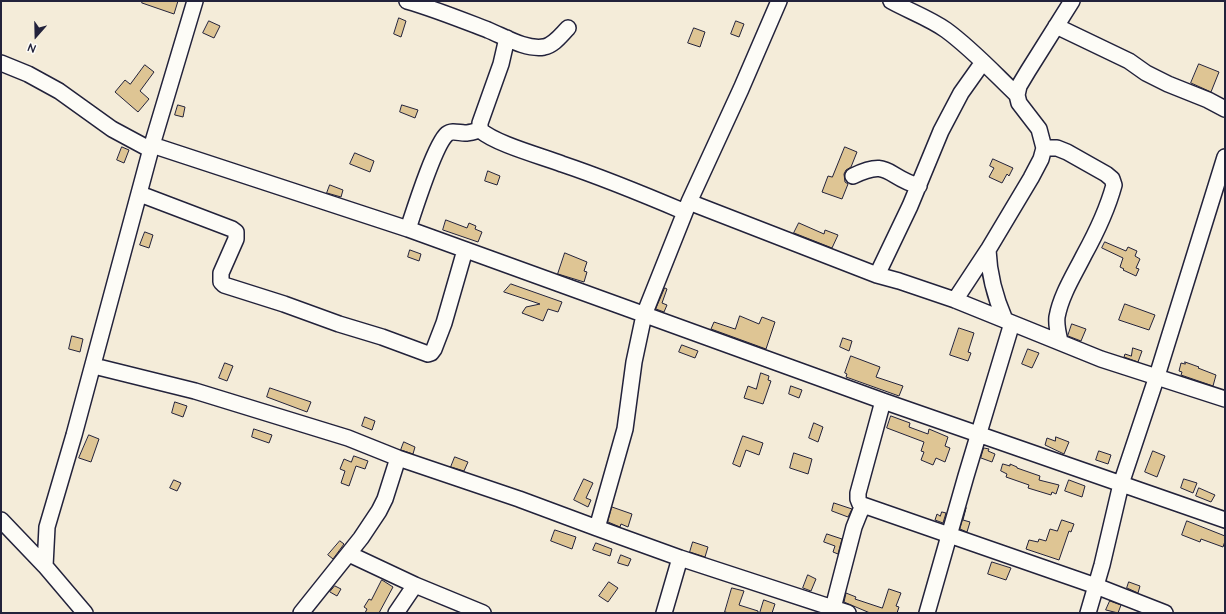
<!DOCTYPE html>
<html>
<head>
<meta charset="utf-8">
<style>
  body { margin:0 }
  #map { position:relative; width:1226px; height:614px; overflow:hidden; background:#f4ecd9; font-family:"Architects Daughter",sans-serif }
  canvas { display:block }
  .frame { position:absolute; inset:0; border:2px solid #22223b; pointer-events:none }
  .north { position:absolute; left:16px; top:16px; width:40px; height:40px; -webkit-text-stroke:3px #fdfcf7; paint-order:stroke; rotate:200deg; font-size:11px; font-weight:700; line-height:16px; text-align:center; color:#22223b }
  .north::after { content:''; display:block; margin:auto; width:14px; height:18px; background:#22223b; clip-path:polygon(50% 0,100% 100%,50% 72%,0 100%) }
</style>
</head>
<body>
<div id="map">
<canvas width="1226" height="614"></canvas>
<div class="frame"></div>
<div class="north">N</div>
</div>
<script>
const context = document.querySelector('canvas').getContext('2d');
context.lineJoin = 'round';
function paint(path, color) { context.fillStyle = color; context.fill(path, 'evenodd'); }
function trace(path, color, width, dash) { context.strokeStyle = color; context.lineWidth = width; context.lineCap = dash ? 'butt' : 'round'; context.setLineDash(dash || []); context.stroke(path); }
const building = new Path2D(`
  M143,1H178L174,14L142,3Z
  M399,18L406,21L401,37L394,34Z
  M209,21L220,26L214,38L203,33Z
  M736,21L744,24L739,37L731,34Z
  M694,28L705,32L700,47L688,43Z
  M1199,64L1219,72L1211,92L1191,83Z
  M145,65L154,72L140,91L149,99L138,112L115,92L125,80L130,84Z
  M178,105L185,107L183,117L175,115Z
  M402,105L418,110L415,118L400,112Z
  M122,147L129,150L124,163L117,160Z
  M845,147L857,152L851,167L846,170L844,174L845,182L848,184L842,199L822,192L828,176L832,177Z
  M355,153L374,161L370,172L350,164Z
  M993,159L1013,168L1009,176L1007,174L1002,183L989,177L994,168L990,166Z
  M488,171L500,176L497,185L485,181Z
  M330,185L343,190L341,197L327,193Z
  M446,220L467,228L469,223L476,226L475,229L482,232L478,242L443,230Z
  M799,223L824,234L825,230L838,235L832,248L794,233Z
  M145,232L153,235L149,248L140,245Z
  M1105,242L1126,251L1128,247L1137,251L1135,256L1140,259L1136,268L1139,269L1136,276L1123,270L1124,269L1120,267L1123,258L1102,248Z
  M410,250L421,254L419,261L408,257Z
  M565,253L587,262L584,271L587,272L584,282L558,274Z
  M511,284L562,302L558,312L548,309L543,321L522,313L526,307L540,304L504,292Z
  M665,288L667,289L662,303L667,305L664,312L656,309Z
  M1125,304L1155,315L1149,330L1119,320Z
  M740,316L759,324L762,317L775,322L766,349L711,329L714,322L735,329Z
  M1072,324L1086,329L1081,341L1068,336Z
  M959,328L974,333L968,352L971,353L968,361L950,355Z
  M72,336L83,339L80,352L69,349Z
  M843,338L852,341L849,351L840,347Z
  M682,345L698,351L695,358L679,352Z
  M1133,348L1142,351L1138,362L1124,357L1125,354L1131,356Z
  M1028,349L1039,353L1032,368L1022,364Z
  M851,356L880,367L876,377L903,386L899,396L846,377L847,374L845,373Z
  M1185,362L1199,367L1198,368L1216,375L1213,386L1181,375L1182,372L1179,371L1181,363L1185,364Z
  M225,363L233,366L227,381L219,378Z
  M761,373L769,376L768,380L771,381L763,404L744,398L748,386L756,389Z
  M791,386L802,390L799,398L789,394Z
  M270,388L311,402L307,412L267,397Z
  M175,402L187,406L183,417L172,413Z
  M891,416L910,423L909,427L928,434L929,429L948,437L945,446L950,448L945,462L936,458L933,465L921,460L924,452L921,451L924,442L887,428Z
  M365,417L375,421L372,430L362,426Z
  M814,423L823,427L818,442L809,438Z
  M254,429L272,435L269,443L252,437Z
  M89,435L99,439L91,462L79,458Z
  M743,436L763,443L759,455L746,450L740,467L733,464Z
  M1056,437L1069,442L1064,454L1045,445L1047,438L1055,441Z
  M404,442L415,447L413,454L401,450Z
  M984,448L989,449L988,451L995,454L992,462L981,458Z
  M1099,451L1111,455L1108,464L1096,460Z
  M1153,451L1165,456L1157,477L1145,472Z
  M794,453L812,459L808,474L790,468Z
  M354,456L368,461L365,469L356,466L349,486L341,483L345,471L340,469L344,459L351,462Z
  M455,457L468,462L464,471L451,467Z
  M1003,464L1010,466V464L1017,467V468L1040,476L1039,480L1059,485L1056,494L1052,492L1051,495L1028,488L1029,485L1006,477L1007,474L1001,471Z
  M584,479L593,483L586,498L591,500L588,507L574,500Z
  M1184,479L1197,483L1193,493L1181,488Z
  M174,480L181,483L177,491L170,488Z
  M1069,480L1085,486L1082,497L1065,491Z
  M1199,488L1215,495L1211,502L1196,496Z
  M834,503L852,509L848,517L832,511Z
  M612,507L632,514L628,527L621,524L620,527L608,522Z
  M966,508L963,520L970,522L967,532L960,529Z
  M942,512L946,513L943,523L935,520L937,514L940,516Z
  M1062,520L1074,524L1071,532L1069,531L1059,560L1026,549L1029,540L1038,542L1039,539L1046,541L1050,529L1057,531Z
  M1187,521L1225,536V541L1223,547L1201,539L1200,542L1182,535Z
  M555,530L576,537L572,549L551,541Z
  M827,534L842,539L838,554L833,552L835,546L824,542Z
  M340,541L344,544L333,559L328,555Z
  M693,542L708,547L705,557L690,552Z
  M596,543L612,549L610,556L593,550Z
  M621,555L631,559L628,566L618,563Z
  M992,562L1011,568L1006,580L988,574Z
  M808,575L816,579L811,591L803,588Z
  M382,580L393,587L379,613H365L367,609L364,607L369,599L371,600Z
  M609,582L618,588L608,602L599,596Z
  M1129,582L1140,586L1138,593L1127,588Z
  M335,586L341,589L337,596L330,592Z
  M732,588L744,591L739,605L758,611V613H729L725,612Z
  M889,589L901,593L896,606L899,607L897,613H870L844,602L846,593L856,597L855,599L882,608Z
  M764,600L775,604L772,613H760Z
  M1110,601L1121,605L1118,613L1106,610Z`);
paint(building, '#dec594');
trace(building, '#22223b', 1);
const minor = new Path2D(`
  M407,1C435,9 462,20 488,30C505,37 526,50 544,47C554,45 561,35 568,28
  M891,1C909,11 929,18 946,30C972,49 994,73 1017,95
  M1056,26L1129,61L1146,73L1168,84L1208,100L1225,109
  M507,38L501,64L480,123V130C496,144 541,156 562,164C604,178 645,195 685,212
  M1,63L28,74L59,91L112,129L151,150
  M152,145L408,229L883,401L1225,520
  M1044,148H1057L1067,152L1106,174L1112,179L1114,185C1108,207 1095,235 1084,255C1074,275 1061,295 1057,317C1056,325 1058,333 1060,341
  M853,176C890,158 886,177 919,186
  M140,194L232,229L236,232V239L221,273V282L224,285L284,304L339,324L382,337L428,354L431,353L434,349L444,323L465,250
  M689,202L877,275L899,281L955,300L1101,359L1225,399
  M408,229C414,211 435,144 447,134C452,130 459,133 465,133C470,133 475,131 480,130
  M988,250C989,275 995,297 1005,320
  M877,275L910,206L941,131L961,93L983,62
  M955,300L988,250L1031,178L1041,159L1044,148L1039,129L1019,103L1017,95L1019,86L1028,71L1072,1
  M94,366L195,391L348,438L398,458L519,499L597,528L680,558L848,613
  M883,401L858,493V499L860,504L1096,586L1165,613
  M1,520L45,566L85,613
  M597,528L625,429L634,362L644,315L689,202L741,89L779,1
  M349,554L415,585L483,613
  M45,566L47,527L74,435L152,145L195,1
  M833,608L854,527L860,512L864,506
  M301,613L361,538L379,511L385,499L398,458
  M396,613L415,585
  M664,613L680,558
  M927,613L966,476L1012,323
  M1088,613L1102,565L1121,484L1157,376L1225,157`);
trace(minor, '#22223b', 18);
trace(minor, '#fdfcf7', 15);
</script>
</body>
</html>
